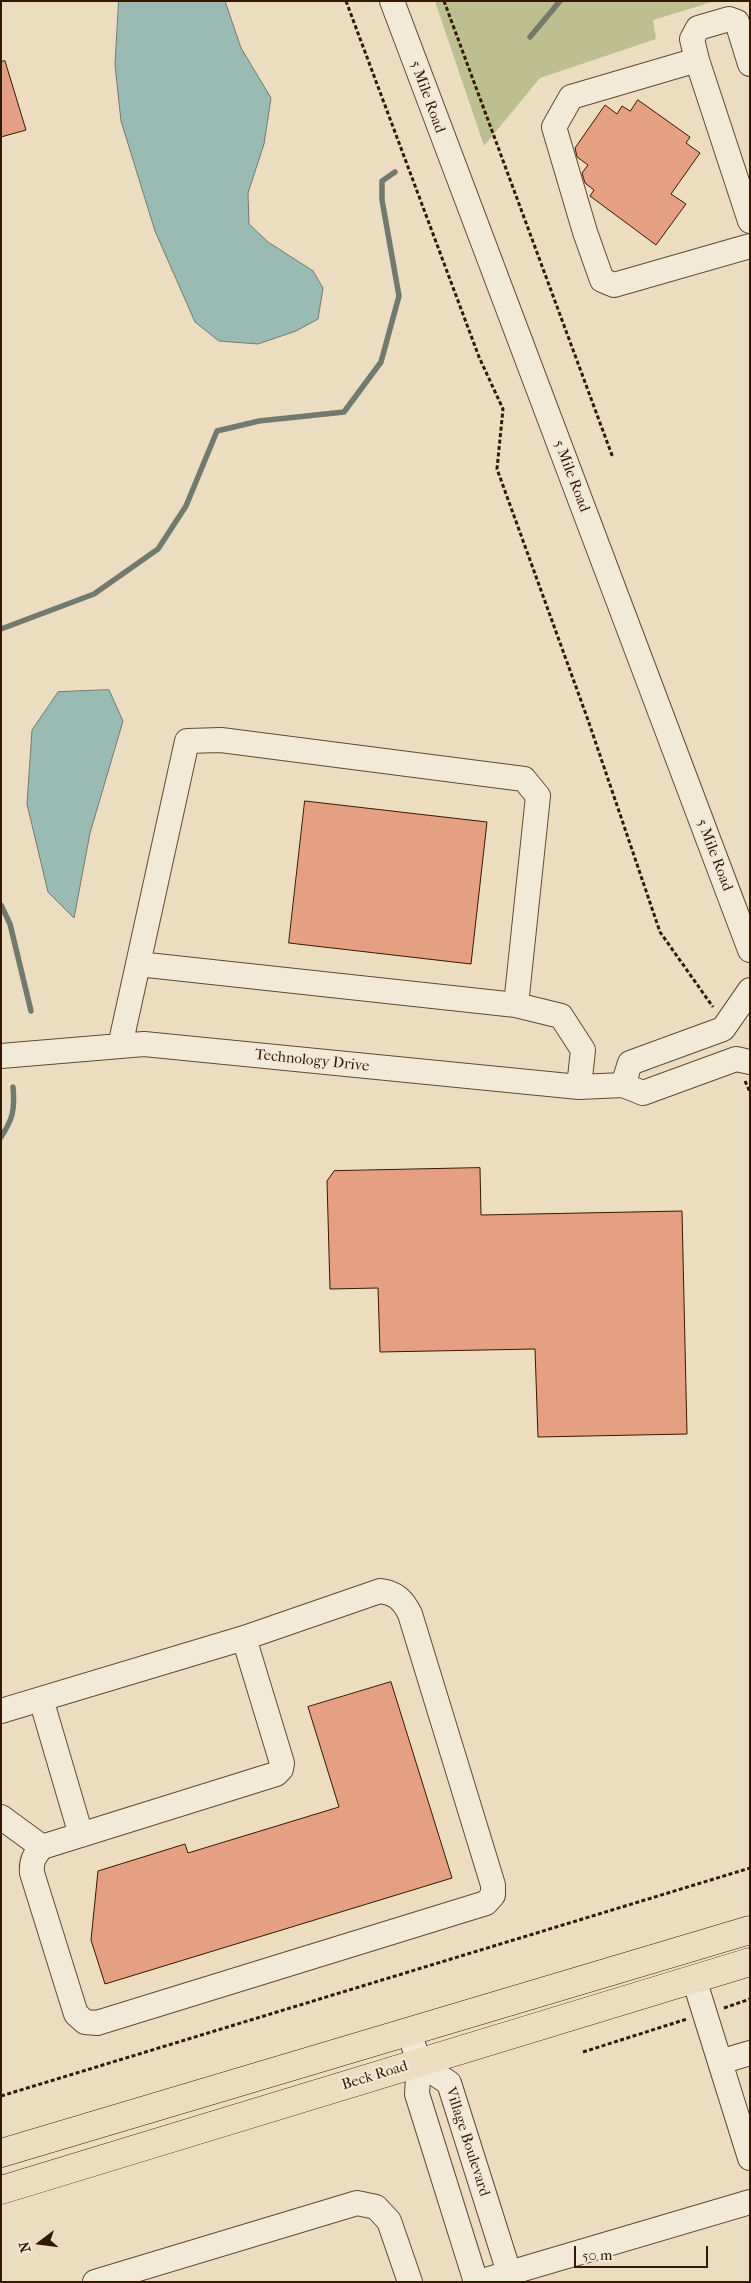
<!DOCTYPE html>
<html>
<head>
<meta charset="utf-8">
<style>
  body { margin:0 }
  #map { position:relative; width:751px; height:2283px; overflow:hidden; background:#ecddc1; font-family:"IM FELL French Canon",serif }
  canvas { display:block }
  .frame { position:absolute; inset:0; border:2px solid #341900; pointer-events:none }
  .north { position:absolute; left:15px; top:2218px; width:50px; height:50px; -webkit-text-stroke:4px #f3e9d7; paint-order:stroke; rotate:255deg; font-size:14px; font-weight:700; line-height:20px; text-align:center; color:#341900 }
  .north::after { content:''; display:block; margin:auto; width:18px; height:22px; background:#341900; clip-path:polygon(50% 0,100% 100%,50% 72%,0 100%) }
  .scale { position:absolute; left:574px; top:2246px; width:134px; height:22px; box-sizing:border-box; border:2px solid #341900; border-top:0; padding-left:6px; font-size:15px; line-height:18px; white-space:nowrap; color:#341900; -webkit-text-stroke:4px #f3e9d7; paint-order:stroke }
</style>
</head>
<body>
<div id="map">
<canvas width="751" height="2283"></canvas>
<div class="frame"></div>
<div class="north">N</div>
<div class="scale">50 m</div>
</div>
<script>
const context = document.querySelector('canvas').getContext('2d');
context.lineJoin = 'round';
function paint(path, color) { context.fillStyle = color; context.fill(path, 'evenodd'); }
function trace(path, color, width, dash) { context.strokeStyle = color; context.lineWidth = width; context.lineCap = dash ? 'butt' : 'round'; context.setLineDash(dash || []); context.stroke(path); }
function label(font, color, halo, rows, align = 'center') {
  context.font = font + ' "IM FELL French Canon",serif'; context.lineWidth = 4; context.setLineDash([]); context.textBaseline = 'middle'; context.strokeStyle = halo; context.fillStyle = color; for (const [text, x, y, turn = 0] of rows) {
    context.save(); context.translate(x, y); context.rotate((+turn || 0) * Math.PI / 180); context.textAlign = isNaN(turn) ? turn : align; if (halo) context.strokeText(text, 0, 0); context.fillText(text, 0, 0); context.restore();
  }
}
paint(new Path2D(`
  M435,1H715L653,20L656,39L540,78L484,146Z`), '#bdbf90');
const water = new Path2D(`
  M119,1H225L241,48L271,98L264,144L248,193L249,224L268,242L313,271L323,288L318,319L296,331L258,344L219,341L195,322L155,231L121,121L115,65Z
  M109,690L123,721L90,833L74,918L48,892L27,804L32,730L58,692Z`);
paint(water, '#99bbb4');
trace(water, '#717a6c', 1);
trace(new Path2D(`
  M530,37L560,1
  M1,629L94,594L158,549L186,506L217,431L259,421L344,412L381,362L399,296L382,200V181L395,172
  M1,905L10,924L31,1011
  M1,1137C13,1119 15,1109 13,1087`), '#717a6c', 5.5);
const building = new Path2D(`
  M5,61L26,130L1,137V62Z
  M638,100L690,137L686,143L700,153L671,194L686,204L656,245L590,196L594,190L585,183L582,173L588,165L577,157L575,148L605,105L617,114L622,106L630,111Z
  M305,801L487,822L471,964L289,943Z
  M480,1168L481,1215L682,1211L687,1434L538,1437L535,1349L380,1352L378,1288L330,1289L327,1181L334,1171Z
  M391,1682L452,1878L105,1984L91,1940L98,1871L185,1844L188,1853L339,1807L308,1707Z`);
paint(building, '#e5a083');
trace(building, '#341900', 1);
const minor = new Path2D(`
  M392,1L750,950
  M697,60L692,39L698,28L729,19L737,22L750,64
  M750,221L697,60L571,97L554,127L585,232L602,280L614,285L750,246
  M138,964L516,1005
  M750,990L723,1029L630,1063L623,1085L643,1093L736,1059L750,1062
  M120,1046L187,741L221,740L524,779L538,796L516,1005L561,1016L583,1050L579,1087
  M1,1056L144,1044L579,1087L623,1085
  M380,1591C396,1593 403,1600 410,1614L493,1885V1895L486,1903L97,2023L85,2022L76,2014L32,1873C31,1861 34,1856 42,1847L276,1774L281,1769L282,1763L244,1638Z
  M41,1699L81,1835
  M1,1711L244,1638
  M1,1817L42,1847
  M694,1979L750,2158
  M409,2031L419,2063L417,2094L476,2282
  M720,2062L750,2053
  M419,2063L449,2083L512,2282
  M95,2282L357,2203L376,2207L389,2221L410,2282
  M479,2282L750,2202`);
const major = new Path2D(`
  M1,2153L750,1930
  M1,2190L750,1962`);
trace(minor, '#624a30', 26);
trace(major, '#341900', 29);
trace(new Path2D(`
  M346,1L479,357L503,409L497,469L588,720L660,932L713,1007
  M444,1L613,458
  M745,1081L750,1092
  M724,2008L750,1999
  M583,2052L687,2019
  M1,2096L750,1868`), '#341900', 3, [4, 2.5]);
trace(minor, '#f3e9d7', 24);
trace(major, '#ecddc1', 28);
label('15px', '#341900', '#f3e9d7', [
  ["5 Mile Road",427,97,70],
  ["5 Mile Road",571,476,69],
  ["5 Mile Road",714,855,69],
  ["Technology Drive",312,1061,6],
  ["Beck Road",375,2076,-17],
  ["Village Boulevard",467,2142,72]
]);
</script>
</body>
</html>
